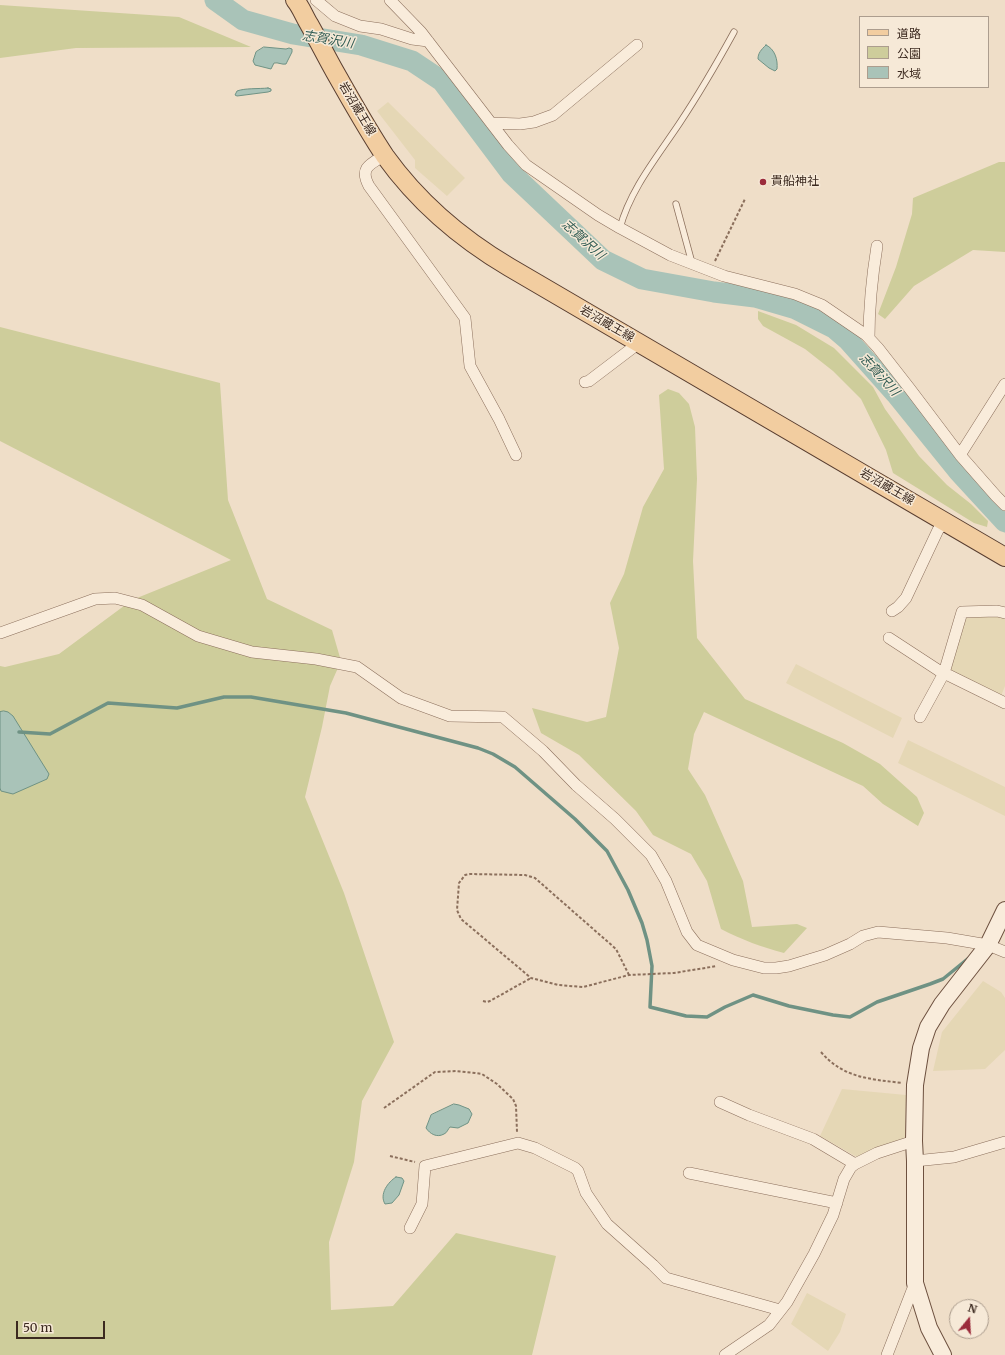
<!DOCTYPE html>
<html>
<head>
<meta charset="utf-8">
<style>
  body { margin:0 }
  #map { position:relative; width:1005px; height:1355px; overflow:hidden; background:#efdec8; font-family:Merriweather,"Noto Sans JP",serif }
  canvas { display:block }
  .legend { position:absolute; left:859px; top:16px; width:130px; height:72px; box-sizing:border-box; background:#f6e9d7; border:1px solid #ac9d8e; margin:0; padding:5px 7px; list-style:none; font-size:12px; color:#3c2a20 }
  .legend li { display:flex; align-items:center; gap:8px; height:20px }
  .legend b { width:20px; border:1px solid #ac9d8e }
  .north { position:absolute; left:949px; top:1299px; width:40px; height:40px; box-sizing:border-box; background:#f6e9d7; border:1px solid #ac9d8e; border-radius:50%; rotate:18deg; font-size:11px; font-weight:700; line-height:16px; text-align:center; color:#3c2a20 }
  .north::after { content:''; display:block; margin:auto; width:14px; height:18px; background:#9b2b3b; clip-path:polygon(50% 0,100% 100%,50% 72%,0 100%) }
  .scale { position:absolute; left:16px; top:1321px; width:89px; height:18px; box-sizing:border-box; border:2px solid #3c2a20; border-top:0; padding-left:5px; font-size:12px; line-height:14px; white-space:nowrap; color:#3c2a20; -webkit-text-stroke:3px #f6e9d7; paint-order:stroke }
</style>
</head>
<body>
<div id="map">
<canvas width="1005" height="1355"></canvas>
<ul class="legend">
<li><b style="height:5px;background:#f2cda0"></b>道路</li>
<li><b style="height:11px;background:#cecd9b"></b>公園</li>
<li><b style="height:11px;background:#a9c3b8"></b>水域</li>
</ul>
<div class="north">N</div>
<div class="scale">50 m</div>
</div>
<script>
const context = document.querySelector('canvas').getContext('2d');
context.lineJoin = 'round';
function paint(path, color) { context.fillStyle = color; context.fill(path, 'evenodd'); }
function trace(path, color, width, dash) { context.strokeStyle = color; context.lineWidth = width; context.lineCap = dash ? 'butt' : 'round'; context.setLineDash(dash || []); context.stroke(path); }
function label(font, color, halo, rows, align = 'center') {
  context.font = font + ' Merriweather,"Noto Sans JP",serif'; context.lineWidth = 3; context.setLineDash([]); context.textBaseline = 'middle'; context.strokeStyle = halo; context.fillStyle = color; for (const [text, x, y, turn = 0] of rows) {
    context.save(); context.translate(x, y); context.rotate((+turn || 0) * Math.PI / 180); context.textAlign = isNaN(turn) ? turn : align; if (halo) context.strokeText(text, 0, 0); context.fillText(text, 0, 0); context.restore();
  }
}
paint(new Path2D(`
  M388,102L465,178L447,196L415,168V160L377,111Z
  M1000,615L1005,617V686L1001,696L950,670L965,618Z
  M796,664L902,718L893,738L786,683Z
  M908,740L1005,787V816L898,763Z
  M983,981L1001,992L1005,998V1050L985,1069L933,1071L942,1032Z
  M842,1089L906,1095L905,1138L857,1157L820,1136Z
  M807,1293L846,1314L840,1332L828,1351L791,1324Z`), '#e5d7b5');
paint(new Path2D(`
  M0,5L179,17L251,47L76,48L0,58Z
  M999,162H1005V252L973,250L914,286L885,319L878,314L896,267L912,214L913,198Z
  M758,311L796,325L834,348L873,387L885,409L919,456L947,485L971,504L988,521L987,527L974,523L893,473L886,450L861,399L833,371L805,349L763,326L758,319Z
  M0,327L220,383L228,500L267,599L332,630L341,661L330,686L322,727L305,797L344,893L394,1042L362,1101L354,1162L329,1242L331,1310L393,1306L456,1233L556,1256L532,1355H0V666L5,667L59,654L132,600L231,560L0,441Z
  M668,389L679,393L689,404L695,427L697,479L693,561L697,638L745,699L843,743L880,764L917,797L924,813L918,826L883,804L863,786L704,712L694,734L688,769L705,795L743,881L752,927L797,924L807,928L784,953C762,947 742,940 721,929L707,881L691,854L653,835L636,811L579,755L541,733L532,708L587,722L606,717L619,648L610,603L624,574L643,507L664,469L659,395Z`), '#cecd9b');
const water = new Path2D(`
  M766,45C775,49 778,60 777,69L775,71L769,68L758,59C758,53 761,50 766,45Z
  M264,47L286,49L289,48L292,49V52L286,64C282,65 278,62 274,63L271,69L255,65L253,61L256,52Z
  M268,88L271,89V91L268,92L237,96L235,95L237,91C245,88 258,89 268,88Z
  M4,711L8,712L13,716L49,774L47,779L13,794L1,791L0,788V712Z
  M454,1104L459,1105L469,1109L472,1114L468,1123L458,1128L450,1127C448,1129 447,1133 444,1134C437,1138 430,1134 426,1128L431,1115Z
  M396,1177L402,1178L404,1181L399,1195L392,1203L385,1204C379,1194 388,1182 396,1177Z`);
paint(water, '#a9c3b8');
trace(water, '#6f9284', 1);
trace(new Path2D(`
  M19,732L50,734L108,703L177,708L224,697H251L346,713L478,748L493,754L515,767L575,819L607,851L628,890L642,923L647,940L652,966L650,1007L686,1016L707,1017L725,1007L753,995L789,1006L833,1015L850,1017L877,1002L930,984L943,979L970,957`), '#6f9284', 3.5);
trace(new Path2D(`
  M215,0L243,20L293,34L361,45L412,61L442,81L511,173L603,260L642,279L714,292L755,297L796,309L834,328L848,340L896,394L959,472L1005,522`), '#a9c3b8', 21);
const lane = new Path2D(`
  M676,204L692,263
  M620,228C630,190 657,157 679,124C699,94 717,63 734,32`);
const street = new Path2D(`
  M316,0L335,16L360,26L381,29L412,39L428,41
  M390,0L421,32L508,145L526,165L598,215L620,228L670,255L724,276L795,294L822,305L866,335L878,348L910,389L960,455L996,496L1005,505
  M491,123L520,124L534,122L553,115L637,45
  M385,155C370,164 359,168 369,186L465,318L470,366L499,419L516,455
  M869,338C869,307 872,277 877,246
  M585,382L589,381L639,343
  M960,455L1005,384
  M892,611L898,607L906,598L938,530L945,522
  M0,633L95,599L115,598L142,605L198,636L252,652L316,659L357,667L401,698L450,716L503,717L543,751L576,785L615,819L651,855L666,881L687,932L697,945L733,960L764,968H776L789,966L825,955L850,944L863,936L878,932L947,938L988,945L1005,952
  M889,638L938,670L1005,703
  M920,717L944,673L962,612L997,611L1005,613
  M720,1102L749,1115L813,1139L855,1164
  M915,1161L954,1157L1005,1142
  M689,1173L837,1203
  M410,1228L422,1204L425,1166L518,1143L535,1148L575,1168L578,1171L586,1193L607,1224L653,1265L666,1278L780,1310
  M725,1355L769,1325L787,1302L814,1254L833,1215L844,1179L851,1167L855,1164L877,1153L914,1141
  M887,1355L915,1283`);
const secondary = new Path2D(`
  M943,1355L929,1328L915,1283V1161L914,1141L915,1085L921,1048L928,1027L942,1004L988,945L1005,910`);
const primary = new Path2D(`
  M295,0C301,7 304,16 309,24C318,40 326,56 335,72C351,100 367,129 385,156C418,202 460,238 509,267L1005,557`);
trace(lane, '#8b6f5c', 7);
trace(street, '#8b6f5c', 12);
trace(secondary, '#6d503f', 18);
trace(primary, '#593e30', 20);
trace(new Path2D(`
  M715,261L745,199
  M629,975L616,949L535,878L525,875L470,874L465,875L459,883L457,910L461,919L531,978L558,985L583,987L629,975L674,973L717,966
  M483,1001L487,1002L490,1001L531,978
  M821,1052C843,1078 870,1079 902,1083
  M384,1108L435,1072L456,1071L475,1073L482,1074L497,1084L513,1099L516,1106L517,1132
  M390,1156L415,1162`), '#8b6f5c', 2, [3, 2]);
trace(lane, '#f9ecdb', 5.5);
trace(street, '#f9ecdb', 11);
trace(secondary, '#f9ecdb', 16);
trace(primary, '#f2cda0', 18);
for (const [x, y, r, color] of [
  [763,182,4,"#9b2b3b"]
]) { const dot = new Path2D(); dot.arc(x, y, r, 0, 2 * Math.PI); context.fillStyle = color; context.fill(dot); trace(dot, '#f6e9d7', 1.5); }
label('12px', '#3c2a20', '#f6e9d7', [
  ["岩沼蔵王線",357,109,59],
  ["岩沼蔵王線",607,324,30],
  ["岩沼蔵王線",887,487,30]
]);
label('12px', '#3c2a20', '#f6e9d7', [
  ["貴船神社",771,182]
], 'left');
label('italic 13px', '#2f5b53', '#f6e9d7', [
  ["志賀沢川",328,40,9],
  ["志賀沢川",583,240,42],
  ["志賀沢川",879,375,48]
]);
</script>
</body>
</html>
